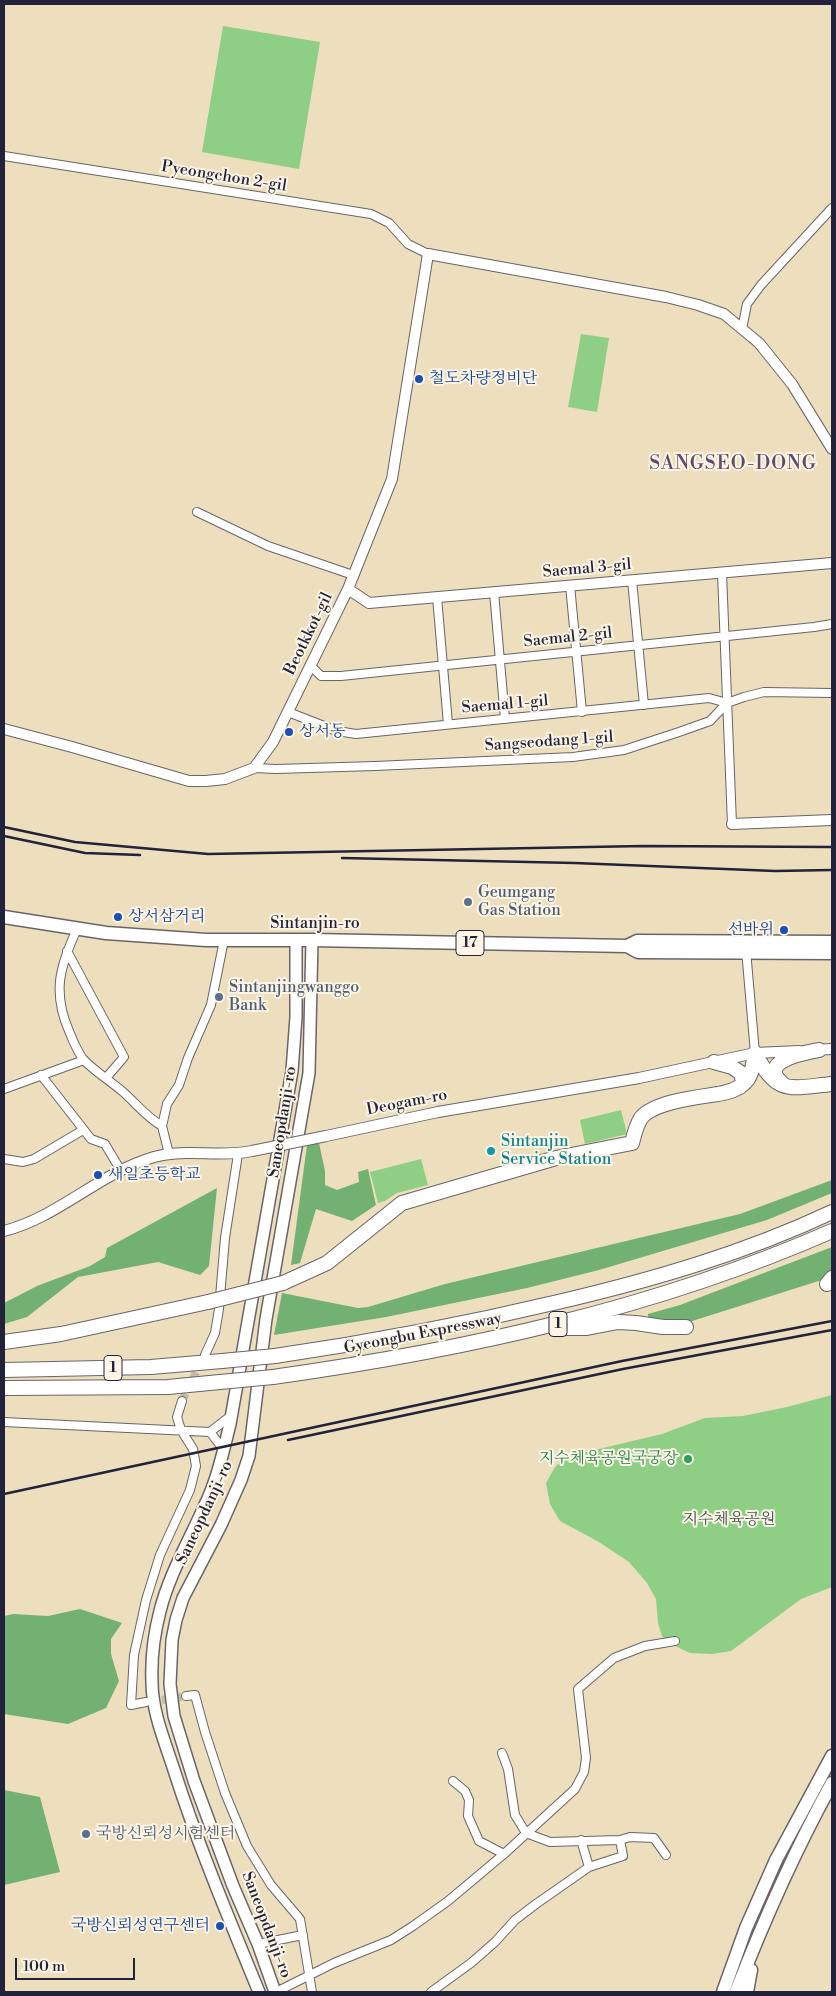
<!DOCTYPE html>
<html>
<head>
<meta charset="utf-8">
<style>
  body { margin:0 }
  #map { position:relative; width:836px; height:1996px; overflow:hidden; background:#eddfbd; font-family:"Libre Bodoni",serif }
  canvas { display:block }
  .frame { position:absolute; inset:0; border:5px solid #22223b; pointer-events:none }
  .scale { position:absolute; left:15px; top:1958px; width:120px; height:22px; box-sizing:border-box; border:2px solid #22223b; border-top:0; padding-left:6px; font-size:15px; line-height:18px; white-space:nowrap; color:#22223b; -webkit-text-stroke:4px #fcf5e5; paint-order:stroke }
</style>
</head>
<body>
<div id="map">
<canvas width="836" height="1996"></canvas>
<div class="frame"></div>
<div class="scale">100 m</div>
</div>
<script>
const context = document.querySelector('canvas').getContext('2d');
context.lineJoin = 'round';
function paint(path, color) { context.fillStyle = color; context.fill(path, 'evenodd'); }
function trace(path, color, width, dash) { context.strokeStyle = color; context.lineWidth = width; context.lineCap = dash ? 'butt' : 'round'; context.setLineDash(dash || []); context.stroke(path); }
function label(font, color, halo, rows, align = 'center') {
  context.font = font + ' "Libre Bodoni","Noto Serif KR",serif'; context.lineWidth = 4; context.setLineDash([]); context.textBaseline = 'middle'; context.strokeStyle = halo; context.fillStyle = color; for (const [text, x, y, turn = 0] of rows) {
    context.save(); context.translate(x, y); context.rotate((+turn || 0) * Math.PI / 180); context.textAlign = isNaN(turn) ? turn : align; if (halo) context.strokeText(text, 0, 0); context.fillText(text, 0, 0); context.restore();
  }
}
paint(new Path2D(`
  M223,26L320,42L299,169L202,152Z
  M581,334L609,338L597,412L568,407Z
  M621,1110L627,1134L585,1144L580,1120Z
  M421,1159L428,1185L397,1193L385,1201L378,1203L370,1172Z
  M832,1395V1587L801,1599L731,1651L712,1654L690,1653L671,1644L662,1636L658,1623L656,1599L647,1583L629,1562L599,1542L560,1521L550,1504L546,1483L555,1467L565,1457L662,1434L705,1418L743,1416L787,1407Z`), '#8ece85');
paint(new Path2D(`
  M319,1143L325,1171V1185L337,1190L359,1182L358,1172L368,1169L376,1205L352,1221L316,1209L300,1263L291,1265L307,1145Z
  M832,1180V1193L767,1220L599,1270L527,1288L386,1317L274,1335L282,1293L358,1308L368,1307L445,1284L740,1214Z
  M217,1188L209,1266L200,1275L158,1262L78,1277L27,1317L4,1324V1303L37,1286L90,1266L105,1257L107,1248Z
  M832,1247V1272L825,1279L686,1323L648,1319V1314L680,1305Z
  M80,1609L122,1623L111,1639V1654L119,1681L106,1708L68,1724L4,1714V1616L13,1614L48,1616Z
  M4,1790L40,1797L60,1872L4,1885Z`), '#72b172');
trace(new Path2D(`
  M182,1401L201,1362
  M150,1702L186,1696`), '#c4b9a3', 8, [8, 4]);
const minor = new Path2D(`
  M4,156L371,214L389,223L408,244L428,254
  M742,329L747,304L761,285L832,208
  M197,512L268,546L353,575
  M722,573L732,824
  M632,580L644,705
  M570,585L582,712
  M494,592L505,719
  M437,597L448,724
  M310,665L321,676H341L814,627L832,624
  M288,712L337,731L356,734L709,698L727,703
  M254,768L276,769L375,766L573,757L624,750L679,732L710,721L727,703L744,697L764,692L832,693
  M77,929C60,966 52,992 69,1031C73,1041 77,1051 83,1059C94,1071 109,1080 122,1091C136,1103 146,1117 162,1126
  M746,950L755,1053
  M67,951L124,1057L106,1078
  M41,1075L91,1139L105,1144L121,1171
  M4,1089L84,1060
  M169,1154L162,1126L167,1104L179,1085L188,1058L211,1005L224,940
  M4,1159L23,1162L34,1159L83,1130
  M205,1355L215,1333L219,1309L225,1238L238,1154
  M4,1422L210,1432L232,1415
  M210,1432L224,1450
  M186,1696L195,1695L205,1732L225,1793L247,1846L271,1885L300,1919L312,1992
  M146,1702L131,1705L134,1655L146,1600L160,1555L190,1490L196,1466L193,1449L181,1430L177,1417L182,1401
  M502,1753L508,1769L515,1815L526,1833L550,1842L620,1840L630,1837L654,1838L666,1855
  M453,1781L465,1791L469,1800L468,1816L479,1841L504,1854
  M581,1840L589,1867
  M258,1944L303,1935
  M276,1992L334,1963L391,1940L413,1926L448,1901L504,1854L575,1789L584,1772L586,1758L578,1689L614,1658L645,1646L675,1641
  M431,1992L471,1963L495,1942L515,1920L536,1904L589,1867L623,1856L620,1840`);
const tertiary = new Path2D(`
  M348,589L369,603L832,563
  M4,729L72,747L189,781H206L225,779L254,768L273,742L348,589L392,479L428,254L666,297L698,305L724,314L759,343L792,384L832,449
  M732,824L832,820
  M813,1050L832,1049
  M326,1136L438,1112L639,1078L755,1053L799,1051
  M4,1231C59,1217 99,1173 154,1157C186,1148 220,1158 252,1151`);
const secondary = new Path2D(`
  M259,1992C229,1919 198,1845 174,1770C165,1742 152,1712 152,1682C151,1659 154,1634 160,1611C169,1575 189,1541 204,1507C217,1481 223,1452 230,1424L292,1071L296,1017V940
  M275,1992L258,1944L233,1886L194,1781L174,1716L170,1684L172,1640L176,1620L183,1598L221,1525L241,1480L249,1456L266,1319L309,1073L312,940`);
const primary = new Path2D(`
  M4,917L106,933L206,940H312L627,946L638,952L832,953
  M627,946L637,941L832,942`);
const trunk = new Path2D(`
  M723,1992L746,1928L776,1860L832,1756
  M736,1992C764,1920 795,1850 832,1783
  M747,1992L751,1970`);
const motorway = new Path2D(`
  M755,1053C777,1096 790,1088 832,1084
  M714,1062L732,1067L741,1073L743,1082L740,1087
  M783,1084C756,1061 804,1053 819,1050
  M283,1283L327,1263L402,1203L556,1158L632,1143C634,1135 636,1126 641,1118C654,1102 698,1097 718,1094C729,1092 741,1089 748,1079C753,1072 753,1062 755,1053
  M827,1284L832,1278
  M563,1328H587L618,1322L636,1323L663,1327H686
  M4,1342L61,1334L208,1302
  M275,1356C371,1342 465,1324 558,1302C652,1280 745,1253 832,1212
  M4,1370L151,1367L222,1361
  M273,1377C465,1350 654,1309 832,1231
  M4,1388L168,1387L220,1382`);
trace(minor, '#696468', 10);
trace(tertiary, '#696468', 12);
trace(secondary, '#696468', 14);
trace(primary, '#696468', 15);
trace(trunk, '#696468', 15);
trace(motorway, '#696468', 16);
trace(minor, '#fff', 8);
trace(tertiary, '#fff', 10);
trace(secondary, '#fff', 11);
trace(primary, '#fff', 12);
trace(trunk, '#fff', 12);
trace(motorway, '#fff', 14);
trace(new Path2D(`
  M4,827L75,842L208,854L643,846L832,847
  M4,836L85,853L140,855
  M342,858L575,863L775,871L832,870
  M288,1440L623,1369L832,1330
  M4,1494L622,1361L832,1321`), '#22223b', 2.5);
const tertiaryBridge = new Path2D(`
  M252,1151L326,1136`);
const motorwayBridge = new Path2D(`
  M208,1302L283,1283
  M222,1361L275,1356
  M220,1382L273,1377`);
trace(tertiaryBridge, '#696468', 12, []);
trace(motorwayBridge, '#696468', 16, []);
trace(tertiaryBridge, '#fff', 10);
trace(motorwayBridge, '#fff', 14);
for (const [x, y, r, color] of [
  [419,379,5,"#1a4fb4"],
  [289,732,5,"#1a4fb4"],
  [468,902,5,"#5c6f8a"],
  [118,917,5,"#1a4fb4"],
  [784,930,5,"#1a4fb4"],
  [219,997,5,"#5c6f8a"],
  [491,1151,5,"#0f9aa8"],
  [98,1175,5,"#1a4fb4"],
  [688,1459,5,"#2e9e5b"],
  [86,1834,5,"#5c6f8a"],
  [220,1926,5,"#1a4fb4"]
]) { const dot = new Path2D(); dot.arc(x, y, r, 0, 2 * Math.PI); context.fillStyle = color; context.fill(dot); trace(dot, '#fcf5e5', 2); }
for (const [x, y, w] of [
  [470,943,28],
  [558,1324,18],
  [113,1368,18]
]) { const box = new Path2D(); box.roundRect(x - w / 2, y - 12.5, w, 25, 4); context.fillStyle = '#fcf5e5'; context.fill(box); trace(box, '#22223b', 1); }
label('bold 15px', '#22223b', null, [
  ["17",470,943],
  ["1",558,1324],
  ["1",113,1368]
]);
label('16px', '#22223b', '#fcf5e5', [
  ["Pyeongchon 2-gil",224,177,9],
  ["Saemal 3-gil",587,569,-5],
  ["Beotkkot-gil",309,634,-64],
  ["Saemal 2-gil",568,638,-6],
  ["Saemal 1-gil",505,705,-5],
  ["Sangseodang 1-gil",549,742,-4],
  ["Sintanjin-ro",315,924],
  ["Deogam-ro",407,1103,-11],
  ["Saneopdanji-ro",283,1122,-81],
  ["Gyeongbu Expressway",423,1334,-11],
  ["Saneopdanji-ro",205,1513,-65],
  ["Saneopdanji-ro",266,1925,69]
]);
label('16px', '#164399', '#fcf5e5', [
  ["철도차량정비단",429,379],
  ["상서동",299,732],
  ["상서삼거리",128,917],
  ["선바위",774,930,"right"],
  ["새일초등학교",108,1175],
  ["국방신뢰성연구센터",210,1926,"right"]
], 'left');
label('16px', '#4e5e75', '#fcf5e5', [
  ["Geumgang",478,893],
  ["Gas Station",478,911],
  ["Sintanjingwanggo",229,988],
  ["Bank",229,1006],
  ["국방신뢰성시험센터",96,1834]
], 'left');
label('16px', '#0d838f', '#fcf5e5', [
  ["Sintanjin",501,1142],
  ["Service Station",501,1160]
], 'left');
label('16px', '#27864d', '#fcf5e5', [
  ["지수체육공원국궁장",678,1459]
], 'right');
label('16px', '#425651', '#fcf5e5', [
  ["지수체육공원",729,1520]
]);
context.letterSpacing = '1px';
label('19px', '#62496c', '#fcf5e5', [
  ["SANGSEO-DONG",733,464]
]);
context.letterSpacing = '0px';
</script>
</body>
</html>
